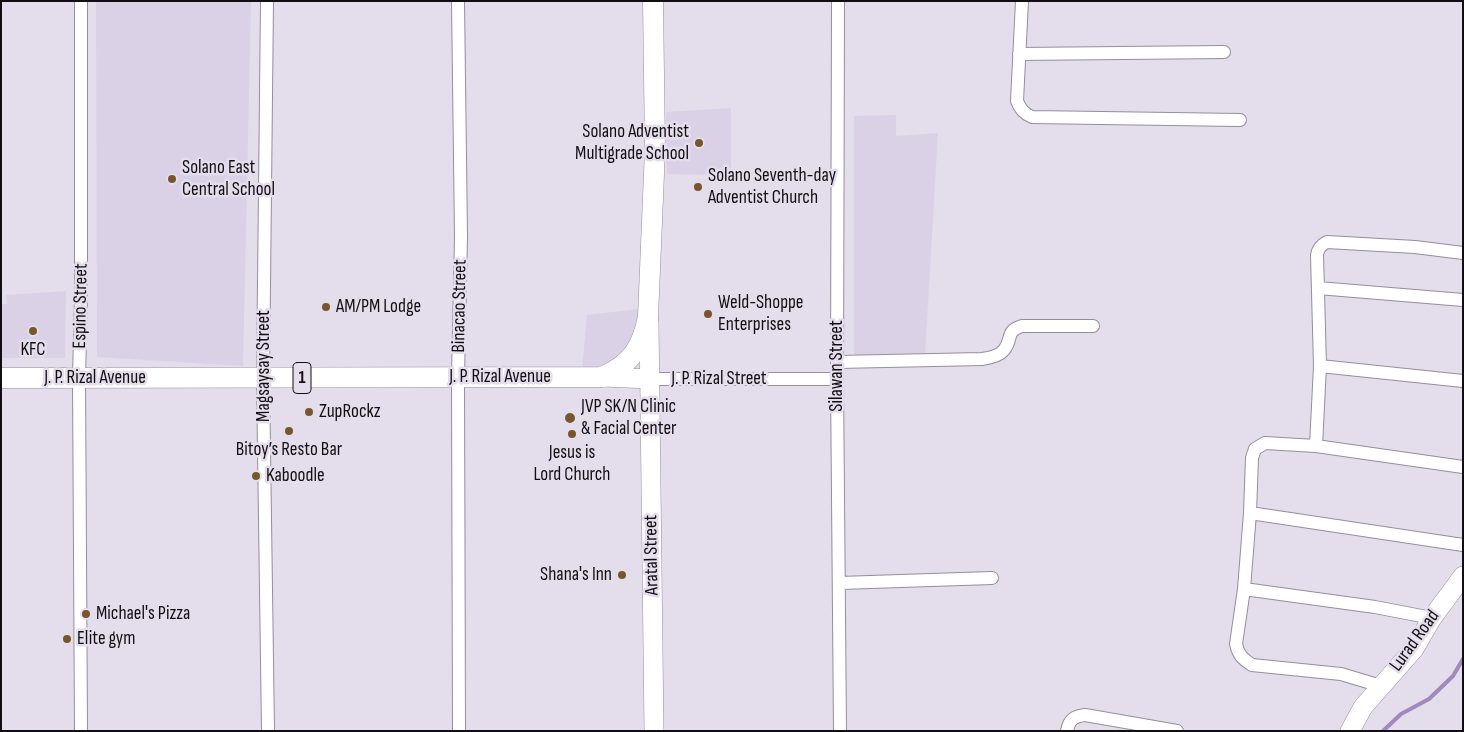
<!DOCTYPE html>
<html>
<head>
<meta charset="utf-8">
<style>
  body { margin:0 }
  #map { position:relative; width:1464px; height:732px; overflow:hidden; background:#e4ddec; font-family:"Sofia Sans Condensed",sans-serif }
  canvas { display:block }
  .frame { position:absolute; inset:0; border:2px solid #100e12; pointer-events:none }
</style>
</head>
<body>
<div id="map">
<canvas width="1464" height="732"></canvas>
<div class="frame"></div>
</div>
<script>
const context = document.querySelector('canvas').getContext('2d');
context.lineJoin = 'round';
function paint(path, color) { context.fillStyle = color; context.fill(path, 'evenodd'); }
function trace(path, color, width, dash) { context.strokeStyle = color; context.lineWidth = width; context.lineCap = dash ? 'butt' : 'round'; context.setLineDash(dash || []); context.stroke(path); }
function label(font, color, halo, rows, align = 'center') {
  context.font = font + ' "Sofia Sans Condensed",sans-serif'; context.lineWidth = 5; context.setLineDash([]); context.textBaseline = 'middle'; context.strokeStyle = halo; context.fillStyle = color; for (const [text, x, y, turn = 0] of rows) {
    context.save(); context.translate(x, y); context.rotate((+turn || 0) * Math.PI / 180); context.textAlign = isNaN(turn) ? turn : align; if (halo) context.strokeText(text, 0, 0); context.fillText(text, 0, 0); context.restore();
  }
}
paint(new Path2D(`
  M96,1H251L243,366L97,357Z
  M731,108V175L667,174L666,112Z
  M896,115V136L938,133L925,355H854V116Z
  M66,291L65,358H1V304H7L6,295Z
  M639,309L635,334L626,351L603,367L582,370L587,315Z`), '#dad1e7');
trace(new Path2D(`
  M1383,731L1401,714L1429,699L1453,676L1463,659`), '#a188bf', 4);
const street = new Path2D(`
  M81,1V297L79,378L81,731
  M267,1L263,378L268,731
  M458,1L461,237L458,377L459,731
  M838,1L837,379L840,731
  M1022,1L1017,101C1020,109 1024,114 1032,117L1240,120
  M1019,54L1224,52
  M1318,288L1463,300
  M837,362L982,359C990,358 999,356 1004,350C1013,339 1005,331 1022,326H1093
  M1320,366L1463,381
  M650,379H837
  M1316,446L1320,366L1317,255C1318,248 1321,245 1327,242L1415,247L1463,253
  M1463,467L1316,446L1265,443L1255,449L1252,458L1250,513L1463,545
  M840,583L992,578
  M1244,589L1250,513
  M1381,686L1341,674L1252,665C1243,659 1238,655 1236,644L1244,589L1375,607L1432,618
  M1067,731C1069,720 1074,716 1085,715L1177,731`);
const secondary = new Path2D(`
  M649,322L654,731
  M602,377L650,379
  M1350,731L1363,707L1414,649L1432,618L1463,576`);
const primary = new Path2D(`
  M1,378L602,377C631,364 642,348 648,317L655,149L653,1`);
trace(street, '#948f9c', 14);
trace(secondary, '#948f9c', 20);
trace(primary, '#948f9c', 21);
trace(street, '#fff', 12);
trace(secondary, '#fff', 19);
trace(primary, '#fff', 20);
for (const [x, y, r, color] of [
  [699,143,5,"#77562d"],
  [172,179,5,"#77562d"],
  [698,187,5,"#77562d"],
  [326,307,5,"#77562d"],
  [708,314,5,"#77562d"],
  [33,331,5,"#77562d"],
  [309,412,5,"#77562d"],
  [570,418,6,"#77562d"],
  [289,431,5,"#77562d"],
  [572,434,5,"#77562d"],
  [256,476,5,"#77562d"],
  [622,575,5,"#77562d"],
  [86,614,5,"#77562d"],
  [67,639,5,"#77562d"]
]) { const dot = new Path2D(); dot.arc(x, y, r, 0, 2 * Math.PI); context.fillStyle = color; context.fill(dot); trace(dot, '#e4ddec', 2); }
for (const [x, y, w] of [
  [302,378,18]
]) { const box = new Path2D(); box.roundRect(x - w / 2, y - 15.5, w, 31, 4); context.fillStyle = '#e4ddec'; context.fill(box); trace(box, '#100e12', 1); }
label('bold 18px', '#100e12', null, [
  ["1",302,378]
]);
label('19px', '#100e12', '#e4ddec', [
  ["Solano Adventist",689,132,"right"],
  ["Multigrade School",689,154,"right"],
  ["Solano East",182,168],
  ["Central School",182,190],
  ["Solano Seventh-day",708,176],
  ["Adventist Church",708,198],
  ["Weld-Shoppe",718,303],
  ["Enterprises",718,325],
  ["AM/PM Lodge",336,307],
  ["KFC",33,350,"center"],
  ["JVP SK/N Clinic",581,407],
  ["& Facial Center",581,429],
  ["ZupRockz",319,412],
  ["Bitoy’s Resto Bar",289,450,"center"],
  ["Jesus is",572,453,"center"],
  ["Lord Church",572,475,"center"],
  ["Kaboodle",266,476],
  ["Shana's Inn",612,575,"right"],
  ["Michael's Pizza",96,614],
  ["Elite gym",77,639]
], 'left');
label('19px', '#100e12', '#e4ddec', [
  ["Espino Street",81,306,-89],
  ["Binacao Street",460,306,-89],
  ["Magsaysay Street",264,366,-90],
  ["Silawan Street",837,366,-90],
  ["J. P. Rizal Avenue",500,377],
  ["J. P. Rizal Avenue",95,378],
  ["J. P. Rizal Street",719,379],
  ["Aratal Street",652,555,-91],
  ["Lurad Road",1415,641,-54]
]);
</script>
</body>
</html>
